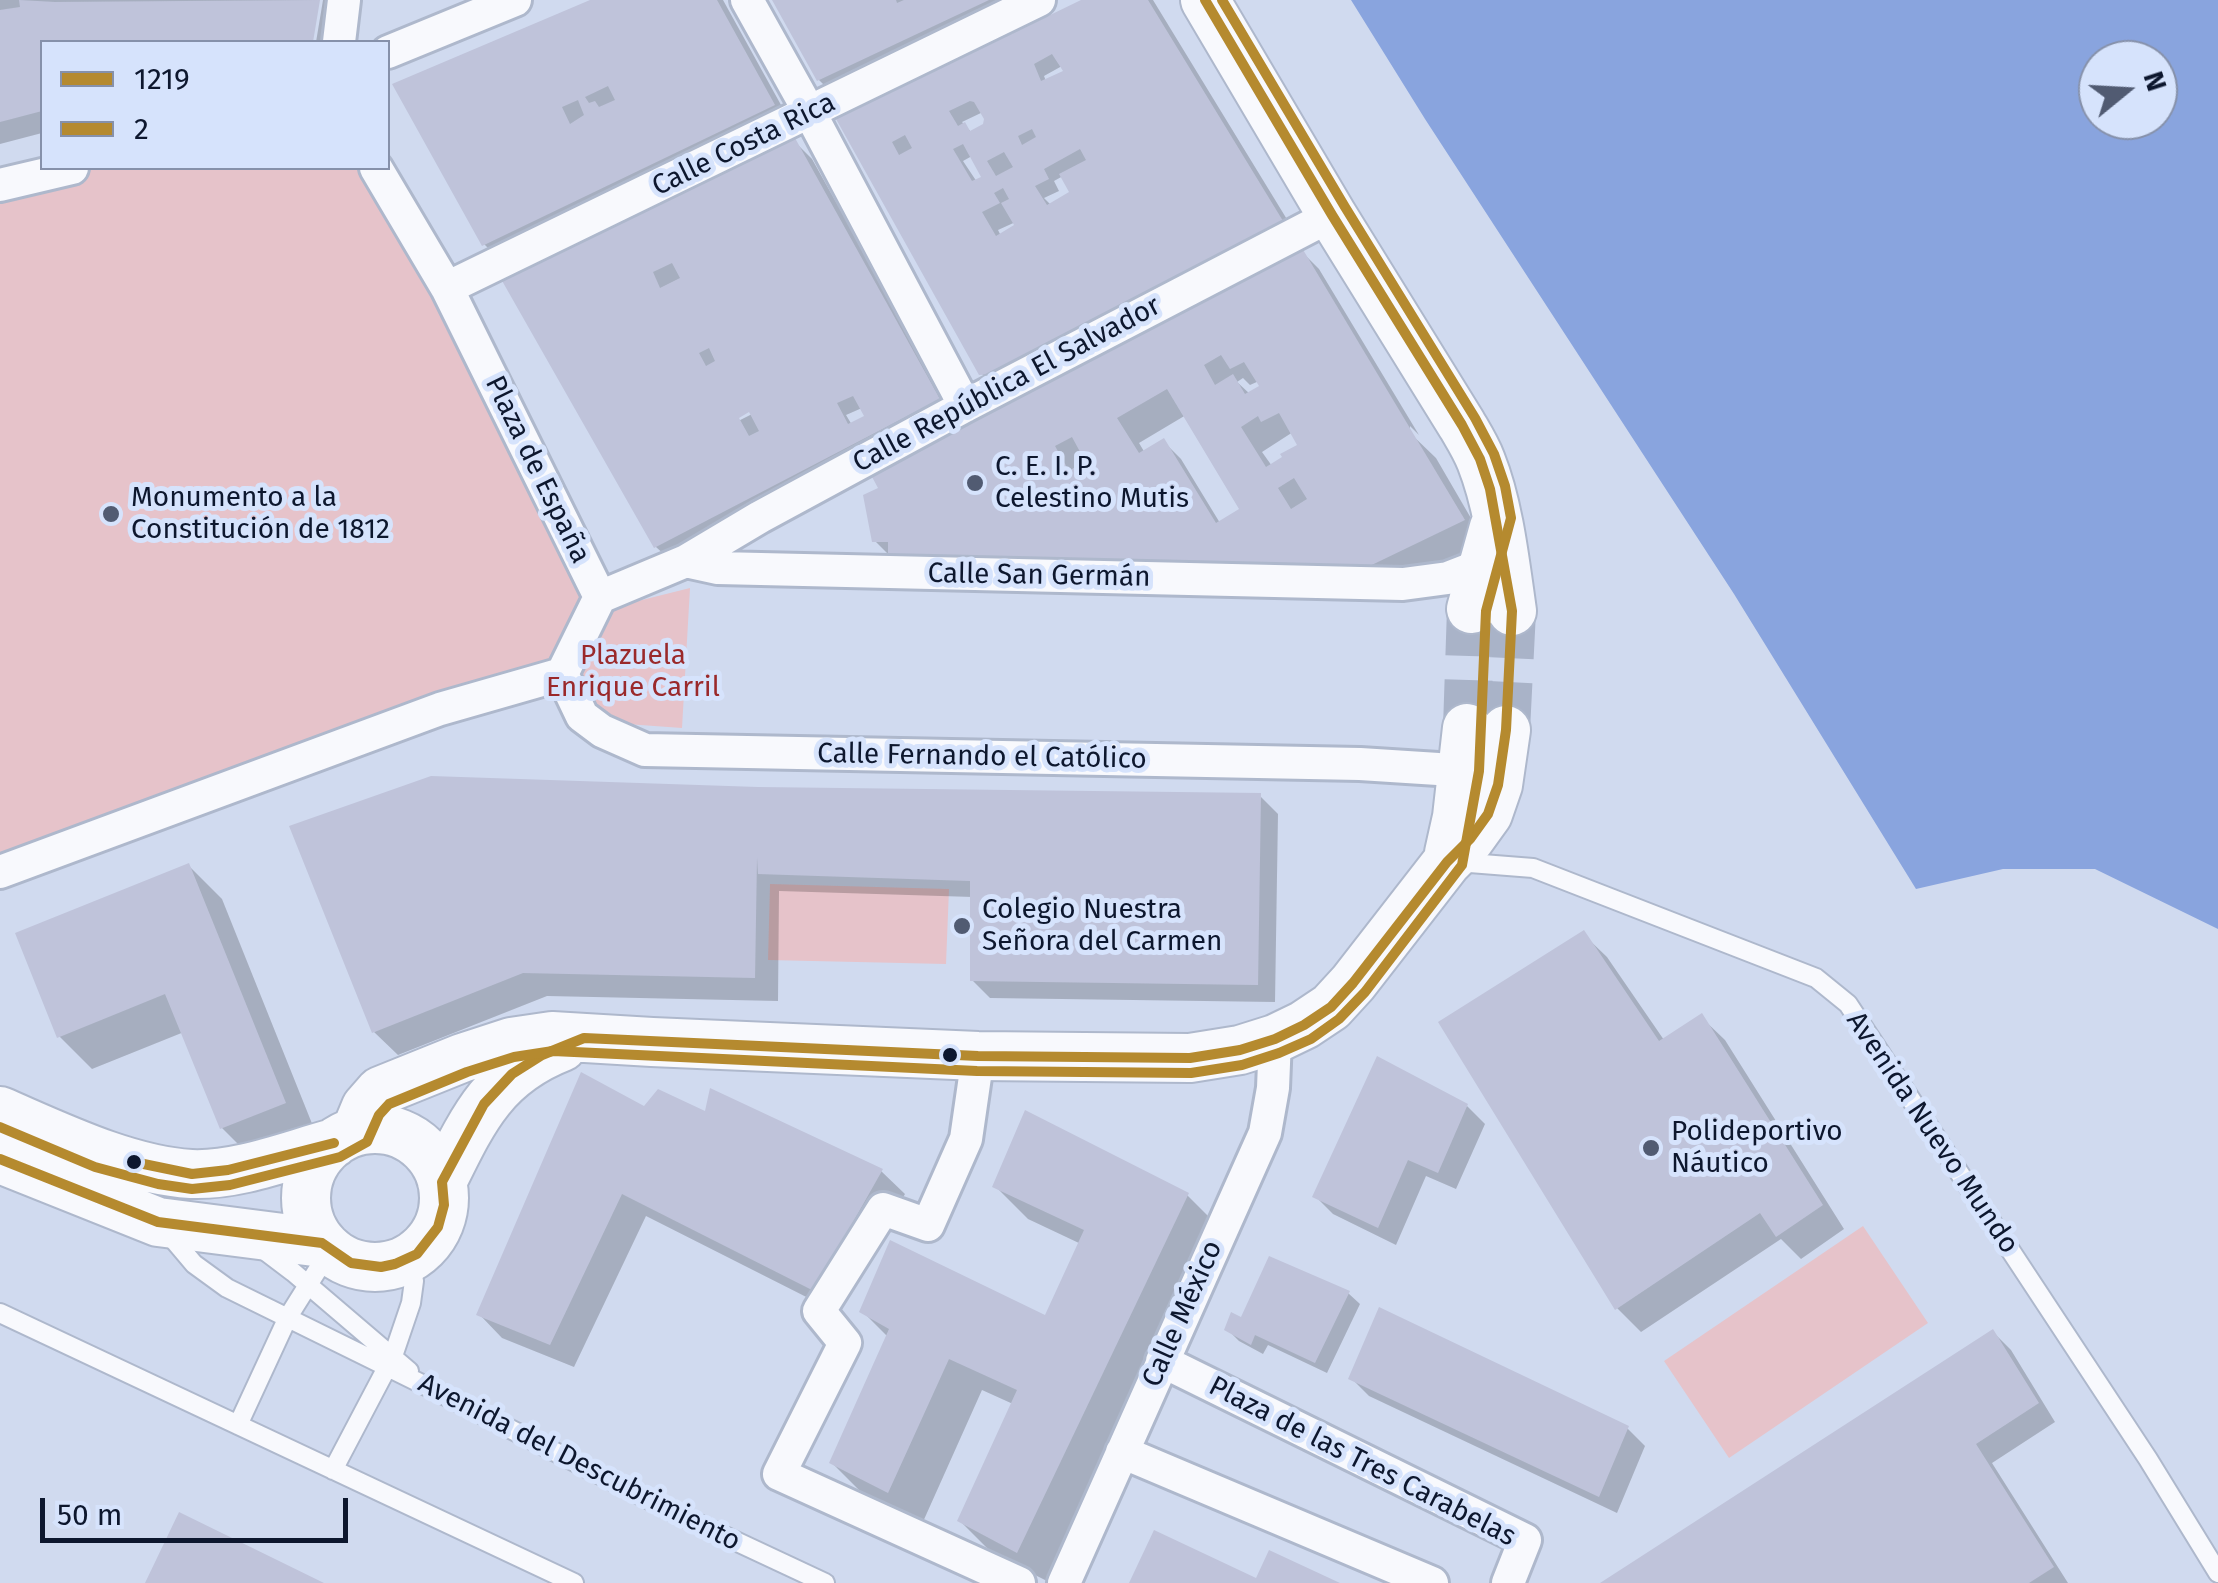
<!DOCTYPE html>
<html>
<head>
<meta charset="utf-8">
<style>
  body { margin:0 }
  #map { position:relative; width:2218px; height:1583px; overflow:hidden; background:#d0daef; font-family:"Fira Sans",sans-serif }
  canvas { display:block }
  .legend { position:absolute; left:40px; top:40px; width:350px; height:130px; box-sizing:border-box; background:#d6e3fc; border:2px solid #8691aa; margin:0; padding:12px 18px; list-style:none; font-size:30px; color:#0d172e }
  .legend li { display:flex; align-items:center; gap:20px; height:50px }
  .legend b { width:50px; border:2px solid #8691aa }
  .north { position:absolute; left:2078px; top:40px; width:100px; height:100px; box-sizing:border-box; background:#d6e3fc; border:2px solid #8691aa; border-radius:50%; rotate:72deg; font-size:28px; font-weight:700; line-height:40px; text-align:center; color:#0d172e }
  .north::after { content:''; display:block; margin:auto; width:35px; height:45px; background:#515b72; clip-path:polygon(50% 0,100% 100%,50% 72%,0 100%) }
  .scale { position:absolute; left:40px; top:1498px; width:308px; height:45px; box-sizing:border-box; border:5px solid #0d172e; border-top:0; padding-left:12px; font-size:30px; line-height:35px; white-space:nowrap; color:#0d172e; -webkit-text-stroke:8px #d6e3fc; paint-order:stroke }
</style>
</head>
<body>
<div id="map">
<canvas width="2218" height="1583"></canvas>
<ul class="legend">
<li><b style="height:12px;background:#b58a2f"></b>1219</li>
<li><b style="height:12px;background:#b58a2f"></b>2</li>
</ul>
<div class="north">N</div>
<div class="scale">50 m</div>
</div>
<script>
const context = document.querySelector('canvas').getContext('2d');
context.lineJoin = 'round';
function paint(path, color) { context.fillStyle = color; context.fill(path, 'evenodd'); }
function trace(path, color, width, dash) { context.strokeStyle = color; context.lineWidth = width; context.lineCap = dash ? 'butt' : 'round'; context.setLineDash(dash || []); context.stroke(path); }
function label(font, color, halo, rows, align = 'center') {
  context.font = font + ' "Fira Sans",sans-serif'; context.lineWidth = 10; context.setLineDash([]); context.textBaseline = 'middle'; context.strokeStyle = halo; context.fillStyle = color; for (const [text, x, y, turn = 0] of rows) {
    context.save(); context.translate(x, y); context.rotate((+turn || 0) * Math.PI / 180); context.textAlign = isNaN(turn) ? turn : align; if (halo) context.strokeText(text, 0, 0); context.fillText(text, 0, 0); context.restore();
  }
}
paint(new Path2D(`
  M64,168H376L600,597L562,674L0,872V185Z
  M690,588L682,728L599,722L576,686L587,649L606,609Z
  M770,884L949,889L946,964L768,960Z
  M1863,1226L1928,1323L1729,1458L1664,1361Z`), '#e6c3ca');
paint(new Path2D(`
  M1351,0H2218V929L2095,869H2003L1916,889L1734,594L1425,119ZM2098,60H2158V120H2098Z`), '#89a4de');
paint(new Path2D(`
  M0,0H318L311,42H42V133L0,144Z
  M323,0H340L333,42H316Z
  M595,0H723L791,123L502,262L484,244Z
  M774,0H1042L837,98L819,80Z
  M1087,0H1153L1299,239L1000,392L981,373L839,120ZM1062,66L1066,73L1046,81L1044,76ZM983,112L987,119L985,126L972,133L962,122ZM972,156L984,178L977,182L963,161ZM1063,176L1072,193L1051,205L1044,198L1059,191L1054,181ZM1020,220L1021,223L1001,236L998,230Z
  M794,141L812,159L920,352L918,353L950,411L668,558L656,547L505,280ZM758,405L760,410L673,454ZM862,408L867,417L852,425L846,415Z
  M1301,251L1319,269L1419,435L1410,426V433L1436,458L1486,544L1377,597L899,565L875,541ZM1243,378L1250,385L1259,381L1262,387L1250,394L1237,382ZM1186,415L1243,510L1220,523L1181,459L1164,442L1145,453L1139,443ZM1293,432L1301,447L1272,466L1262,452Z
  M757,790L1260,796L1278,814L1275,1002L990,998L972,980L973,897L779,891L778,1001L547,996L398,1055L374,1032Z
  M189,866L222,899L317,1136L255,1161L222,1128L184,1032L92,1069L59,1036Z
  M1583,934L1607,957L1664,1040L1701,1017L1725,1040L1844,1229L1801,1259L1781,1239L1641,1332L1617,1308Z
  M1467,1106L1485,1124L1456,1189L1426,1176L1396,1245L1333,1214L1315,1196Z
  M644,1109L707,1114L881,1171L905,1194L838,1313L646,1216L574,1367L502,1338L479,1314Z
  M995,1186L1187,1195L1220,1228L1051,1583L993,1554L960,1521L1013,1404L982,1390L922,1524L865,1496L832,1463L888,1337L862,1311L1046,1318L1081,1244L1028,1219Z
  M1348,1293L1360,1304L1327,1373L1268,1345L1263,1354L1239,1341L1227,1329Z
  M1993,1332L2011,1350L2055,1422L1992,1463L2068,1583H1605Z
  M1351,1378L1627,1428L1645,1446L1617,1513L1369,1396Z`), '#0003');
paint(new Path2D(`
  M19,0L55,2L320,0L313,42H42V111L0,122V10L20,7Z
  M590,0H717L775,105L482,246L392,84ZM608,86L615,100L599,107L595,101L589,103L585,97ZM578,100L584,115L570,124L562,107Z
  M772,0H896L897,3L904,0H989L817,81Z
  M1081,0H1148L1283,221L992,374L979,375L836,119ZM1052,54L1063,71L1041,81L1034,64ZM970,101L974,102L984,119L983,124L970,131L965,122L958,126L949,111ZM1032,129L1036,137L1022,145L1018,136ZM905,135L912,148L899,155L892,142ZM963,144L981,177L972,181L953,149ZM1080,149L1086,160L1059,174L1069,192L1047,205L1035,186L1049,179L1044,169ZM1004,152L1013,167L996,176L987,161ZM1003,188L1009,199L1001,203L1014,225L996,236L982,212L1000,203L994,193Z
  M795,138L940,399L654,548L501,279ZM672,263L680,278L660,288L653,272ZM709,348L715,361L706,366L699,353ZM853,396L864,416L848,424L837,403ZM749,412L759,431L749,436L739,418Z
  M1302,248L1465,520L1353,574L888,556V542H872L863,495L878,488L871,475ZM1221,355L1230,369L1244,362L1259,386L1245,394L1233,374L1215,385L1204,365ZM1167,389L1239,509L1216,523L1164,438L1139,453L1117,418ZM1279,413L1297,445L1280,454L1282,457L1266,467L1241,427L1258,416L1261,422ZM1072,437L1085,461L1069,471L1055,446ZM1294,478L1307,499L1291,509L1278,488Z
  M431,776L758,787L1261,793L1258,985L970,981V881L758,874L757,857L755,978L523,973L372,1033L289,826Z
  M189,863L286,1103L220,1129L165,994L57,1038L15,933Z
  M1584,930L1659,1041L1702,1013L1823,1205L1776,1237L1760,1213L1615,1310L1438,1022Z
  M1377,1056L1468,1104L1438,1173L1408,1160L1378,1228L1312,1197Z
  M581,1072L644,1106L658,1089L705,1111L710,1088L883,1169L814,1291L622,1194L550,1345L476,1315Z
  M1025,1110L1189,1193L1017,1553L957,1521L1017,1390L949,1359L888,1493L829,1463L889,1329L859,1312L890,1240L1045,1315L1084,1230L992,1187Z
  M1269,1256L1350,1291L1315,1363L1255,1335L1251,1345L1224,1330L1231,1312L1241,1317Z
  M1379,1307L1629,1426L1599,1497L1348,1379Z
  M1993,1329L2039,1403L1976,1444L2054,1567L2029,1583H1600Z
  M179,1512L324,1583H145Z
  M1154,1530L1256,1578L1269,1550L1340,1583H1129Z`), '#bfc3da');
trace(new Path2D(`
  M1467,728L1471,609
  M1506,730L1512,611`), '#a9b3c8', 48, [48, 24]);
const lane = new Path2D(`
  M1457,862L1533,868L1816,978L1848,1004L2148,1459L2218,1573
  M167,1232L194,1264L227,1288L424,1385L667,1509L825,1583
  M260,1247L293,1272L409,1371
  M0,1313L574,1583
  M238,1425L288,1317L330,1250
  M333,1470L393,1356L411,1303L414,1281L410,1259`);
const street = new Path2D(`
  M747,0L810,113L965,406
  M339,42L344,0
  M388,52L515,0
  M0,185L72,168
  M447,288L1039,0
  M686,561L760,517L965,406L1332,215
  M600,597L686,561L718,568L1403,584L1448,578L1484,564
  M562,674L582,716L602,731L645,750L1360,764L1438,769
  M0,872L440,709L562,674L600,597L447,288L376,168
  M978,1056L966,1139L928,1225L883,1209L819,1311L845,1343L779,1474L1019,1583
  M1162,1361L1525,1540L1508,1583
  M1122,1452L1432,1583
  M1064,1583L1265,1133L1273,1088L1275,1039`);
const secondary = new Path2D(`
  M1205,0L1332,215L1462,425C1469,437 1476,448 1481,461C1499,506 1505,563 1512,611
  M1471,609L1494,527
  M1449,853L1457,817L1467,728
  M0,1111C58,1136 127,1170 191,1174C238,1176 289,1155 334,1143
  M306 1198a69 69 0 1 1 138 0a69 69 0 1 1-138 0Z
  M356,1131L366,1107L380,1091L462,1058L511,1042L552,1036L652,1042L978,1056L1190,1058L1240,1050L1275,1039L1304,1025L1331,1007L1353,983L1447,862L1470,839L1488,814L1498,785L1506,730
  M0,1159L158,1222L322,1243
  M442,1182C473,1119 493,1074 562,1047`);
trace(lane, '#aeb8cc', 22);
trace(street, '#aeb8cc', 38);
trace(secondary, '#aeb8cc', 52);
trace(lane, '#f8f9fd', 18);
trace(street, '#f8f9fd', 32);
trace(secondary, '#f8f9fd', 48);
trace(new Path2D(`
  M0,1159L158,1222L322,1243L351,1263L381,1267L395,1264L417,1254L438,1227L444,1205L442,1182L484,1104L512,1074L542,1055L584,1038L978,1056L1190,1058L1240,1050L1275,1039L1304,1025L1331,1007L1353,983L1447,862L1470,839L1488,814L1498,785L1506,730L1512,611L1490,489L1480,459L1462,425L1332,215L1205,0
  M134,1162L192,1174L228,1170L334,1143`), '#b58a2f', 10);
trace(new Path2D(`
  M0,1127L95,1167L158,1184L192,1189L230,1185L340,1157L367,1142L379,1115L389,1104L467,1072L514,1057L553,1051L977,1071L1191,1073L1242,1065L1279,1053L1311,1039L1339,1019L1365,992L1462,865L1479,771L1486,611L1511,518L1505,486L1494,454L1475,418L1345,207L1222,0`), '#b58a2f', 10);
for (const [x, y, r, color] of [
  [975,483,10,"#515b72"],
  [111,514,10,"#515b72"],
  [962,926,10,"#515b72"],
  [950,1055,9,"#0d172e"],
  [1651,1148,10,"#515b72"],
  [134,1162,9,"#0d172e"]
]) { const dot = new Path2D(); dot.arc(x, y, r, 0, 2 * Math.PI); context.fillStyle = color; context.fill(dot); trace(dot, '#d6e3fc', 4); }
label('28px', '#0d172e', '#d6e3fc', [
  ["Calle Costa Rica",744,145,-26],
  ["Calle República El Salvador",1007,385,-28],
  ["Plaza de España",537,470,64],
  ["Calle San Germán",1039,576,1],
  ["Calle Fernando el Católico",982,757,1],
  ["Avenida Nuevo Mundo",1932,1133,56],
  ["Calle México",1183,1314,-66],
  ["Plaza de las Tres Carabelas",1362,1462,27],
  ["Avenida del Descubrimiento",579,1463,27]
]);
label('28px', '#0d172e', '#d6e3fc', [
  ["C. E. I. P.",995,467],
  ["Celestino Mutis",995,499],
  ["Monumento a la",131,498],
  ["Constitución de 1812",131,530],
  ["Colegio Nuestra",982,910],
  ["Señora del Carmen",982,942],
  ["Polideportivo",1671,1132],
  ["Náutico",1671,1164]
], 'left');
label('28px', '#9a292b', '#d6e3fc', [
  ["Plazuela",633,656],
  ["Enrique Carril",633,688]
]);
</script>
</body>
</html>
